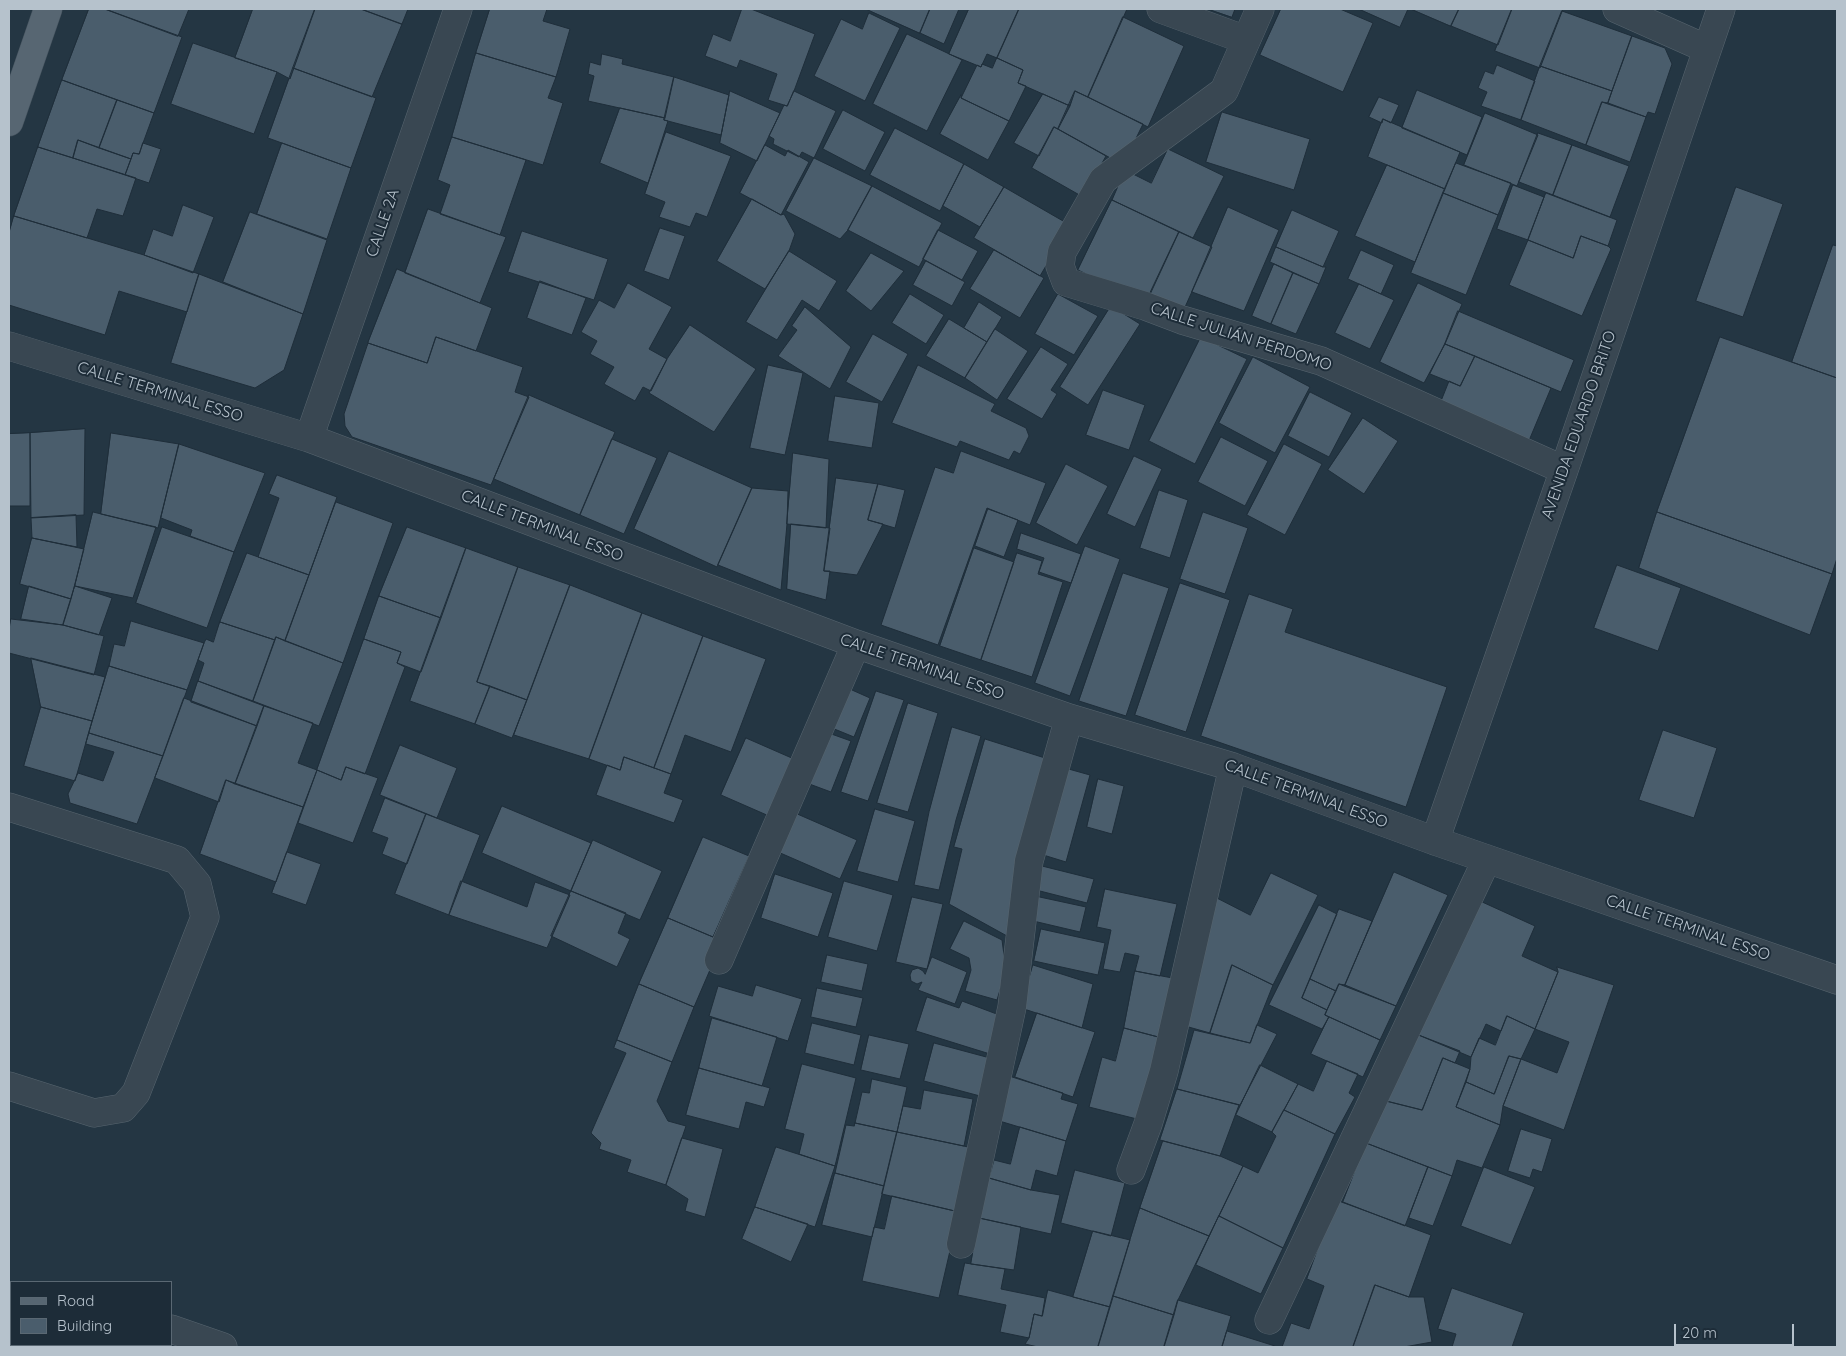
<!DOCTYPE html>
<html>
<head>
<meta charset="utf-8">
<style>
  body { margin:0 }
  #map { position:relative; width:1846px; height:1356px; overflow:hidden; background:#243643; font-family:Quicksand,sans-serif }
  canvas { display:block }
  .frame { position:absolute; inset:0; border:10px solid #b6c2cc; pointer-events:none }
  .legend { position:absolute; left:10px; top:1281px; width:162px; height:65px; box-sizing:border-box; background:#1d2c38; border:1px solid #5a6873; margin:0; padding:6px 9px; list-style:none; font-size:15px; color:#b6c2cc }
  .legend li { display:flex; align-items:center; gap:10px; height:25px }
  .legend b { width:25px; border:1px solid #5a6873 }
  .scale { position:absolute; left:1674px; top:1324px; width:120px; height:22px; box-sizing:border-box; border:2px solid #b6c2cc; border-top:0; padding-left:6px; font-size:15px; line-height:18px; white-space:nowrap; color:#b6c2cc; -webkit-text-stroke:4px #1d2c38; paint-order:stroke }
</style>
</head>
<body>
<div id="map">
<canvas width="1846" height="1356"></canvas>
<div class="frame"></div>
<ul class="legend">
<li><b style="height:6px;background:#576672"></b>Road</li>
<li><b style="height:14px;background:#4a5d6c"></b>Building</li>
</ul>
<div class="scale">20 m</div>
</div>
<script>
const context = document.querySelector('canvas').getContext('2d');
context.lineJoin = 'round';
function paint(path, color) { context.fillStyle = color; context.fill(path, 'evenodd'); }
function trace(path, color, width, dash) { context.strokeStyle = color; context.lineWidth = width; context.lineCap = dash ? 'butt' : 'round'; context.setLineDash(dash || []); context.stroke(path); }
function label(font, color, halo, rows, align = 'center') {
  context.font = font + ' Quicksand,sans-serif'; context.lineWidth = 4; context.setLineDash([]); context.textBaseline = 'middle'; context.strokeStyle = halo; context.fillStyle = color; for (const [text, x, y, turn = 0] of rows) {
    context.save(); context.translate(x, y); context.rotate((+turn || 0) * Math.PI / 180); context.textAlign = isNaN(turn) ? turn : align; if (halo) context.strokeText(text, 0, 0); context.fillText(text, 0, 0); context.restore();
  }
}
const building = new Path2D(`
  M89,9H105L182,37L154,113L62,80Z
  M105,9H189L178,36Z
  M253,9H315L290,79L277,72L235,58Z
  M315,9H361L402,24L372,97L293,68Z
  M361,9H408L402,24Z
  M490,9H547L543,21L570,29L556,77L476,53Z
  M742,9H751L815,34L794,91L787,106L768,100L777,74L740,60L737,68L705,56L713,34L730,41Z
  M866,9H930L920,33Z
  M930,9H959L944,44L920,33Z
  M969,9H1019L997,58L987,54L981,67L949,54Z
  M1019,9H1127L1088,97L1075,91L1070,106L1018,83L1023,70L997,58Z
  M1208,9H1235L1232,17Z
  M1281,9H1340L1373,23L1343,92L1260,55Z
  M1359,9H1408L1400,27Z
  M1411,9H1459L1451,26Z
  M1459,9H1512L1498,45L1451,26Z
  M1512,9H1563L1540,68L1495,51Z
  M1562,11L1632,36L1612,91L1540,66Z
  M869,13L900,28L865,101L814,76L841,19L862,29Z
  M1123,17L1184,46L1148,127L1088,97Z
  M907,34L962,60L927,131L873,104Z
  M1632,36L1665,48L1672,64L1655,114L1648,112L1646,117L1608,103Z
  M193,43L277,72L254,134L171,104Z
  M476,53L556,77L548,98L563,103L543,165L452,137Z
  M602,54L623,59L622,64L674,77L665,118L588,101L594,76L588,74L590,62L600,65Z
  M997,58L1023,70L1018,83L1026,86L1009,121L961,98L977,65L981,67L982,64L992,68Z
  M1497,65L1535,81L1521,120L1481,106L1487,92L1478,88L1485,71L1493,74Z
  M1540,66L1612,91L1608,103L1602,102L1586,145L1521,120Z
  M293,68L376,98L351,168L268,138Z
  M674,77L729,95L721,135L664,120Z
  M62,80L117,100L99,148L78,140L73,158L38,147Z
  M1417,90L1482,117L1467,155L1402,128Z
  M730,91L780,113L757,161L720,143Z
  M794,91L836,111L814,158L802,152L799,157L773,144L774,139L769,136L784,105L787,106Z
  M1075,91L1143,124L1123,165L1058,129Z
  M1043,94L1070,106L1058,129L1054,127L1039,156L1014,143Z
  M961,95V98L1009,121L988,160L940,134Z
  M1379,97L1399,105L1391,123L1383,119L1382,123L1369,117Z
  M117,100L154,113L139,154L133,153L131,159L99,148Z
  M1602,102L1646,117L1630,162L1586,145Z
  M620,108L665,118L664,120L668,121L648,183L600,163Z
  M843,110L885,132L865,171L823,149Z
  M1222,112L1310,139L1294,190L1206,162Z
  M1485,113L1538,135L1517,186L1464,165Z
  M1383,119L1460,152L1445,189L1368,157Z
  M1054,127L1106,156L1083,197L1032,168Z
  M895,128L964,164L940,211L870,175Z
  M666,132L731,156L707,217L696,213L690,227L659,217L665,202L645,194Z
  M1538,133L1572,145L1553,195L1519,182Z
  M452,137L526,160L500,235L440,214L450,185L438,180Z
  M78,140L131,159L125,175L73,158Z
  M143,143L161,149L149,183L125,175L133,153L139,154Z
  M282,143L351,168L327,239L257,214Z
  M765,145L785,156L788,150L809,162L781,215L740,193Z
  M1572,145L1629,166L1610,217L1553,195Z
  M38,147L136,178L123,216L97,209L87,238L14,216Z
  M1168,149L1224,176L1193,238L1112,200L1125,170L1151,183Z
  M814,158L872,186L848,230L840,239L786,211Z
  M1456,163L1511,183L1498,215L1443,193Z
  M964,164L1004,187L980,227L943,206Z
  M1387,165L1445,189L1415,262L1355,236Z
  M1513,185L1544,197L1528,240L1497,229Z
  M872,186L942,223L919,267L848,230Z
  M1004,187L1070,225L1040,276L974,238Z
  M1736,187L1783,204L1743,317L1696,301Z
  M1443,193L1498,215L1466,295L1411,273Z
  M1546,193L1617,220L1608,246L1581,236L1573,258L1528,240Z
  M752,199L781,215L784,214L795,234L789,251L765,289L717,261Z
  M1112,200L1179,232L1146,303L1078,270Z
  M183,205L214,217L193,273L144,255L153,229L172,236Z
  M1228,207L1279,230L1244,311L1192,292Z
  M428,209L506,237L480,303L405,273Z
  M1292,210L1339,231L1323,267L1276,247Z
  M250,212L327,240L303,314L223,282Z
  M14,216L144,255L199,274L187,312L119,291L105,335L9,305V233Z
  M660,228L685,236L669,280L644,271Z
  M938,230L978,251L962,280L923,259Z
  M522,231L608,259L594,300L508,272Z
  M1179,232L1212,247L1181,316L1146,302Z
  M1581,236L1608,246L1611,249L1582,316L1509,285L1528,240L1573,258Z
  M1833,245L1837,246V378L1792,362Z
  M1276,247L1323,267H1326L1319,284L1270,262Z
  M994,250L1044,278L1020,318L970,289Z
  M1361,250L1394,265L1381,294L1348,279Z
  M789,251L837,281L819,311L802,300L777,340L746,322Z
  M871,253L904,271L871,311L846,291Z
  M926,261L965,282L952,306L913,285Z
  M1274,264L1293,273L1271,324L1252,316Z
  M397,269L492,308L476,351L436,337L427,363L368,343Z
  M1293,273L1319,284L1296,334L1271,324Z
  M199,274L303,314L284,370L255,388L171,363Z
  M540,281L586,298L572,335L527,318Z
  M628,283L672,307L649,349L667,359L651,391L643,387L635,401L604,384L614,367L590,354L597,341L581,332L599,300L614,308Z
  M1418,283L1462,304L1445,344L1424,383L1380,362Z
  M1359,284L1394,300L1370,349L1335,333Z
  M910,294L944,315L926,344L892,323Z
  M1058,294L1098,316L1074,355L1035,334Z
  M979,302L1002,317L987,342L964,328Z
  M1111,306L1140,324L1088,405L1060,387Z
  M805,307L851,347L830,389L778,356L797,330L792,326Z
  M1458,311L1574,360L1561,392L1445,344Z
  M949,319L987,342L965,378L926,356Z
  M690,325L756,369L714,432L649,393L667,359Z
  M995,329L1028,351L997,400L965,378Z
  M873,334L908,354L882,402L846,382Z
  M436,337L523,367L515,392L529,397L491,485L352,437L345,426L344,414L368,343L427,363Z
  M1201,337L1247,359L1195,464L1149,441Z
  M1720,337L1837,378V558L1832,574L1657,512Z
  M1445,344L1475,356L1460,386L1430,374Z
  M1041,347L1068,364L1051,390L1057,394L1042,419L1007,399Z
  M1475,356L1551,388L1528,443L1439,406L1449,381L1460,386Z
  M1253,357L1310,387L1275,453L1219,423Z
  M768,365L803,373L785,455L750,448Z
  M918,365L995,404L991,411L1026,428L1029,436L1020,454L1014,451L1009,460L960,441L957,447L892,423Z
  M1103,390L1145,405L1129,450L1086,435Z
  M1310,392L1352,413L1329,457L1288,436Z
  M529,395L615,432L580,515L494,479Z
  M835,396L879,403L872,448L828,441Z
  M1363,418L1398,441L1364,494L1328,470Z
  M85,429L84,515L31,518L30,433Z
  M30,433V506H9V434Z
  M111,433L179,444L158,528L101,514Z
  M1221,437L1268,461L1245,506L1198,482Z
  M612,439L657,458L624,534L580,515Z
  M179,444L265,473L234,552L190,536L192,530L161,518Z
  M1284,444L1322,464L1285,535L1247,515Z
  M669,451L752,488L717,567L634,529Z
  M961,451L1046,483L1030,525L987,508L938,645L881,625L935,467L953,473Z
  M793,453L829,459L826,528L787,524Z
  M1134,456L1162,469L1135,527L1107,514Z
  M1066,464L1108,486L1077,545L1036,523Z
  M277,475L337,497L309,575L258,557L279,498L269,494Z
  M836,478L878,484L868,520L883,524L857,575L824,571Z
  M878,484L905,490L895,528L868,520Z
  M752,488L788,491L787,524L781,590L718,565Z
  M1159,490L1188,500L1170,558L1140,548Z
  M336,502L393,523L343,663L285,641Z
  M988,509L1018,520L1004,557L975,546Z
  M93,512L156,527L133,598L75,586Z
  M1203,512L1248,528L1225,594L1180,579Z
  M1657,512L1832,574L1810,635L1639,568Z
  M76,515L77,547L32,538L31,518Z
  M791,524L830,528L824,571H830L826,600L787,589Z
  M162,527L234,552L207,628L136,603Z
  M407,527L466,548L441,618L379,596Z
  M1021,533L1081,554L1071,583L1039,572L1044,558L1017,549Z
  M32,538L84,549L71,599L20,584Z
  M1085,546L1120,559L1070,696L1035,683Z
  M466,548L518,567L477,682L490,686L475,724L410,701Z
  M974,548L1014,562L981,660L940,646Z
  M247,553L309,575L285,641L276,637L275,640L220,622Z
  M1017,553L1042,561L1038,574L1063,582L1032,677L981,660Z
  M1617,565L1681,588L1658,651L1594,628Z
  M518,567L570,585L527,700L477,682Z
  M1123,573L1169,588L1126,716L1079,701Z
  M1180,583L1230,600L1186,732L1135,715Z
  M570,585L642,613L589,759L514,735Z
  M29,586L71,599L63,625L21,619Z
  M75,586L112,598L99,635L63,625Z
  M1249,594L1293,609L1285,632L1447,687L1406,807L1201,736Z
  M379,596L441,618L421,672L397,663L401,652L364,639Z
  M642,613L703,636L654,768L624,757L620,770L589,759Z
  M11,619L63,625L104,636L94,675L9,653V630Z
  M131,621L204,643L187,690L109,666L114,644L124,646Z
  M220,622L275,640L253,701L198,681L204,663L198,660L204,643L206,639L213,642Z
  M703,636L766,659L731,752L685,735L671,774L654,768Z
  M276,637L343,663L319,726L253,701Z
  M364,639L401,652L397,663L405,667L365,774L346,767L341,780L317,770Z
  M31,658L105,677L92,721L41,707Z
  M109,666L187,690L163,756L89,733Z
  M198,681L264,706L257,726L191,702Z
  M490,686L527,700L512,738L475,724Z
  M843,686L870,698L854,737L827,726Z
  M876,691L904,700L868,801L841,792Z
  M184,698L257,726L235,784L226,780L219,802L155,778Z
  M908,703L938,713L908,812L877,803Z
  M264,706L313,723L298,763L317,770L303,807L235,784Z
  M41,707L92,721L75,781L24,766Z
  M952,727L981,736L956,820L939,890L914,885L929,812Z
  M1663,730L1717,748L1694,818L1639,800Z
  M823,731L851,741L831,792L804,782Z
  M89,733L163,756L137,824L70,803L68,794L78,773L103,781L114,752L86,744Z
  M746,738L794,759L769,816L721,795Z
  M985,739L1045,758L1007,936L949,904L962,849L954,847Z
  M400,745L457,768L437,818L380,795Z
  M624,757L671,774L664,793L683,800L674,823L596,795L607,765L620,770Z
  M346,767L378,778L353,843L298,823L317,770L341,780Z
  M1065,768L1090,775L1066,862L1040,854Z
  M1098,779L1124,786L1112,834L1087,827Z
  M226,780L303,807L276,882L200,854Z
  M385,798L426,814L407,864L382,854L388,838L372,832Z
  M502,806L591,843L571,891L482,853Z
  M875,809L915,821L898,882L857,871Z
  M795,813L857,840L840,879L778,852Z
  M426,814L480,835L449,915L395,894Z
  M703,837L749,856L713,937L668,918Z
  M593,840L662,871L640,920L571,891Z
  M287,852L321,864L306,905L272,893Z
  M1042,866L1094,879L1087,903L1036,890Z
  M1394,872L1448,895L1396,1006L1345,985Z
  M1271,873L1318,895L1273,985L1232,965L1210,1033L1185,1026L1211,895L1250,915Z
  M775,874L833,893L818,937L761,918Z
  M461,881L527,907L535,882L570,895L547,948L449,915Z
  M844,881L893,895L877,951L828,937Z
  M1105,889L1177,904L1160,976L1135,971L1139,956L1125,953L1120,972L1103,969L1111,930L1097,927Z
  M571,891L626,913L618,933L630,939L617,967L551,936Z
  M1035,896L1086,907L1080,932L1029,920Z
  M912,897L943,904L927,969L896,962Z
  M1480,901L1535,926L1522,956L1558,972L1535,1029L1507,1016L1501,1031L1486,1024L1471,1057L1416,1034Z
  M1319,905L1337,914L1302,998L1327,1010L1325,1015L1329,1017L1322,1029L1269,1005Z
  M1339,909L1372,921L1345,985L1339,984L1336,991L1310,979Z
  M668,918L713,937L719,925L728,928L694,1007L639,984Z
  M964,921L1002,940L1006,970L997,1000L965,991L971,970L969,958L950,949Z
  M1041,929L1105,943L1098,975L1034,961Z
  M827,955L868,964L862,991L821,982Z
  M932,957L967,972L955,1004L918,990L922,982L917,984L911,981L910,975L912,970L918,968L923,971L925,974Z
  M1033,965L1093,984L1082,1028L1021,1008Z
  M1232,965L1273,985L1250,1043L1210,1033Z
  M1557,967L1614,985L1564,1130L1503,1106L1521,1059L1557,1073L1569,1042L1535,1029L1558,972Z
  M1135,971L1178,979L1162,1038L1124,1028Z
  M1310,979L1336,991L1327,1010L1302,998Z
  M639,984L694,1007L672,1062L617,1040Z
  M1339,984L1396,1006L1380,1040L1325,1015Z
  M756,985L802,999L788,1041L709,1016L718,986L752,996Z
  M817,988L863,998L856,1027L811,1017Z
  M927,997L959,1008L962,1001L1002,1016L990,1054L916,1031Z
  M1037,1013L1095,1032L1073,1097L1015,1077Z
  M1507,1016L1535,1029L1521,1059L1509,1056L1494,1094L1466,1082L1470,1069L1471,1057L1479,1038L1495,1045Z
  M1329,1017L1380,1040L1363,1077L1311,1054Z
  M712,1018L777,1037L762,1086L699,1068Z
  M812,1023L861,1035L854,1065L805,1053Z
  M1257,1025L1277,1034L1240,1105L1177,1089L1194,1030L1250,1043Z
  M1124,1028L1162,1038L1141,1120L1089,1107L1102,1057L1115,1061Z
  M1416,1034L1460,1051L1455,1063L1443,1058L1422,1110L1386,1101Z
  M869,1035L909,1044L900,1079L861,1070Z
  M617,1040L672,1062L657,1101L668,1121L686,1126L666,1185L627,1172L631,1160L599,1149L601,1143L591,1133L626,1053L614,1048Z
  M934,1043L990,1058L980,1096L924,1081Z
  M1509,1056L1521,1059L1503,1106L1500,1125L1456,1107L1466,1082L1494,1094Z
  M1443,1058L1470,1069L1456,1107L1500,1125L1482,1168L1457,1160L1452,1176L1366,1143L1386,1101L1422,1110Z
  M1327,1061L1358,1074L1349,1093L1355,1097L1335,1134L1284,1110L1298,1084L1313,1091Z
  M802,1064L856,1078L835,1166L799,1154L804,1134L785,1129Z
  M1260,1065L1298,1084L1272,1132L1236,1115Z
  M699,1068L770,1088L764,1107L746,1102L739,1129L686,1115Z
  M1009,1076L1063,1093L1061,1099L1078,1104L1066,1141L996,1120Z
  M872,1079L907,1087L897,1132L855,1123L862,1092L869,1093Z
  M1177,1089L1239,1105L1220,1156L1160,1140Z
  M924,1090L973,1099L964,1146L897,1132L903,1106L920,1109Z
  M1284,1110L1335,1134L1283,1248L1219,1216L1243,1166L1258,1173L1276,1136L1272,1132Z
  M855,1123L897,1132L884,1186L835,1173L846,1125L854,1126Z
  M1020,1127L1066,1141L1057,1176L1036,1170L1031,1190L989,1178L994,1160L1010,1164Z
  M1521,1129L1552,1139L1542,1172L1533,1169L1530,1178L1508,1171Z
  M897,1132L973,1148L959,1212L882,1194Z
  M682,1138L723,1149L705,1217L685,1211L688,1199L666,1185Z
  M1163,1141L1220,1156L1243,1166L1209,1236L1140,1208Z
  M1366,1143L1428,1167L1405,1226L1343,1202Z
  M776,1147L835,1166L815,1227L755,1207Z
  M1428,1167L1452,1176L1433,1226L1409,1218Z
  M1484,1167L1535,1187L1511,1245L1461,1226Z
  M1075,1170L1125,1183L1111,1236L1061,1223Z
  M835,1173L884,1186L872,1237L822,1225Z
  M989,1178L1031,1190L1060,1195L1051,1234L979,1218Z
  M892,1196L959,1212L939,1298L862,1281L874,1227L884,1229Z
  M1336,1200L1431,1235L1409,1297L1375,1285L1353,1347H1282L1291,1323L1309,1329L1324,1286L1307,1279Z
  M755,1207L808,1224L791,1262L742,1239Z
  M1140,1208L1209,1236L1178,1300L1174,1315L1113,1296Z
  M1219,1216L1283,1248L1261,1294L1196,1265Z
  M979,1218L1021,1227L1014,1270L971,1264Z
  M1093,1231L1130,1240L1110,1307L1073,1297Z
  M965,1263L1005,1269L1001,1289L1045,1298L1042,1316L1034,1314L1029,1338L1000,1332L1006,1305L958,1295Z
  M1375,1285L1409,1297H1424L1432,1342L1404,1347H1353Z
  M1452,1288L1524,1313L1512,1347H1452L1456,1334L1438,1329Z
  M1048,1290L1110,1307L1098,1347H1038L1025,1344L1029,1338L1034,1314L1042,1316Z
  M1113,1296L1174,1315L1164,1347H1098Z
  M1178,1300L1231,1316L1222,1347H1164Z
  M1227,1331L1275,1346L1274,1347H1222Z`);
paint(building, '#4a5d6c');
trace(building, '#1f2e3a', 1);
const minor = new Path2D(`
  M1161,9L1246,40
  M1260,9L1224,91L1103,180L1062,252L1060,266L1066,282L1145,306L1182,320L1321,361L1564,470
  M1617,9L1707,49
  M9,346L309,438L856,644L1069,718L1233,767L1435,841L1837,980
  M309,438L458,9
  M9,807L177,860L197,884L205,917L136,1093L123,1108L94,1113L9,1086
  M1435,841L1564,470L1721,9
  M719,960L856,644
  M1131,1170L1148,1124L1164,1071L1233,767
  M961,1244L1012,1007L1029,861L1069,718
  M9,1312L11,1311
  M1269,1320L1487,859
  M171,1329L223,1347`);
const major = new Path2D(`
  M9,122L48,9`);
trace(minor, '#57656f', 29);
trace(major, '#45535e', 29);
trace(minor, '#394752', 28);
trace(major, '#576672', 28);
label('16px', '#b6c2cc', '#1d2c38', [
  ["CALLE 2A",383,223,-71],
  ["CALLE JULIÁN PERDOMO",1241,337,18],
  ["CALLE TERMINAL ESSO",160,392,17],
  ["AVENIDA EDUARDO BRITO",1579,425,-71],
  ["CALLE TERMINAL ESSO",542,526,21],
  ["CALLE TERMINAL ESSO",922,667,19],
  ["CALLE TERMINAL ESSO",1306,794,20],
  ["CALLE TERMINAL ESSO",1688,928,19]
]);
</script>
</body>
</html>
